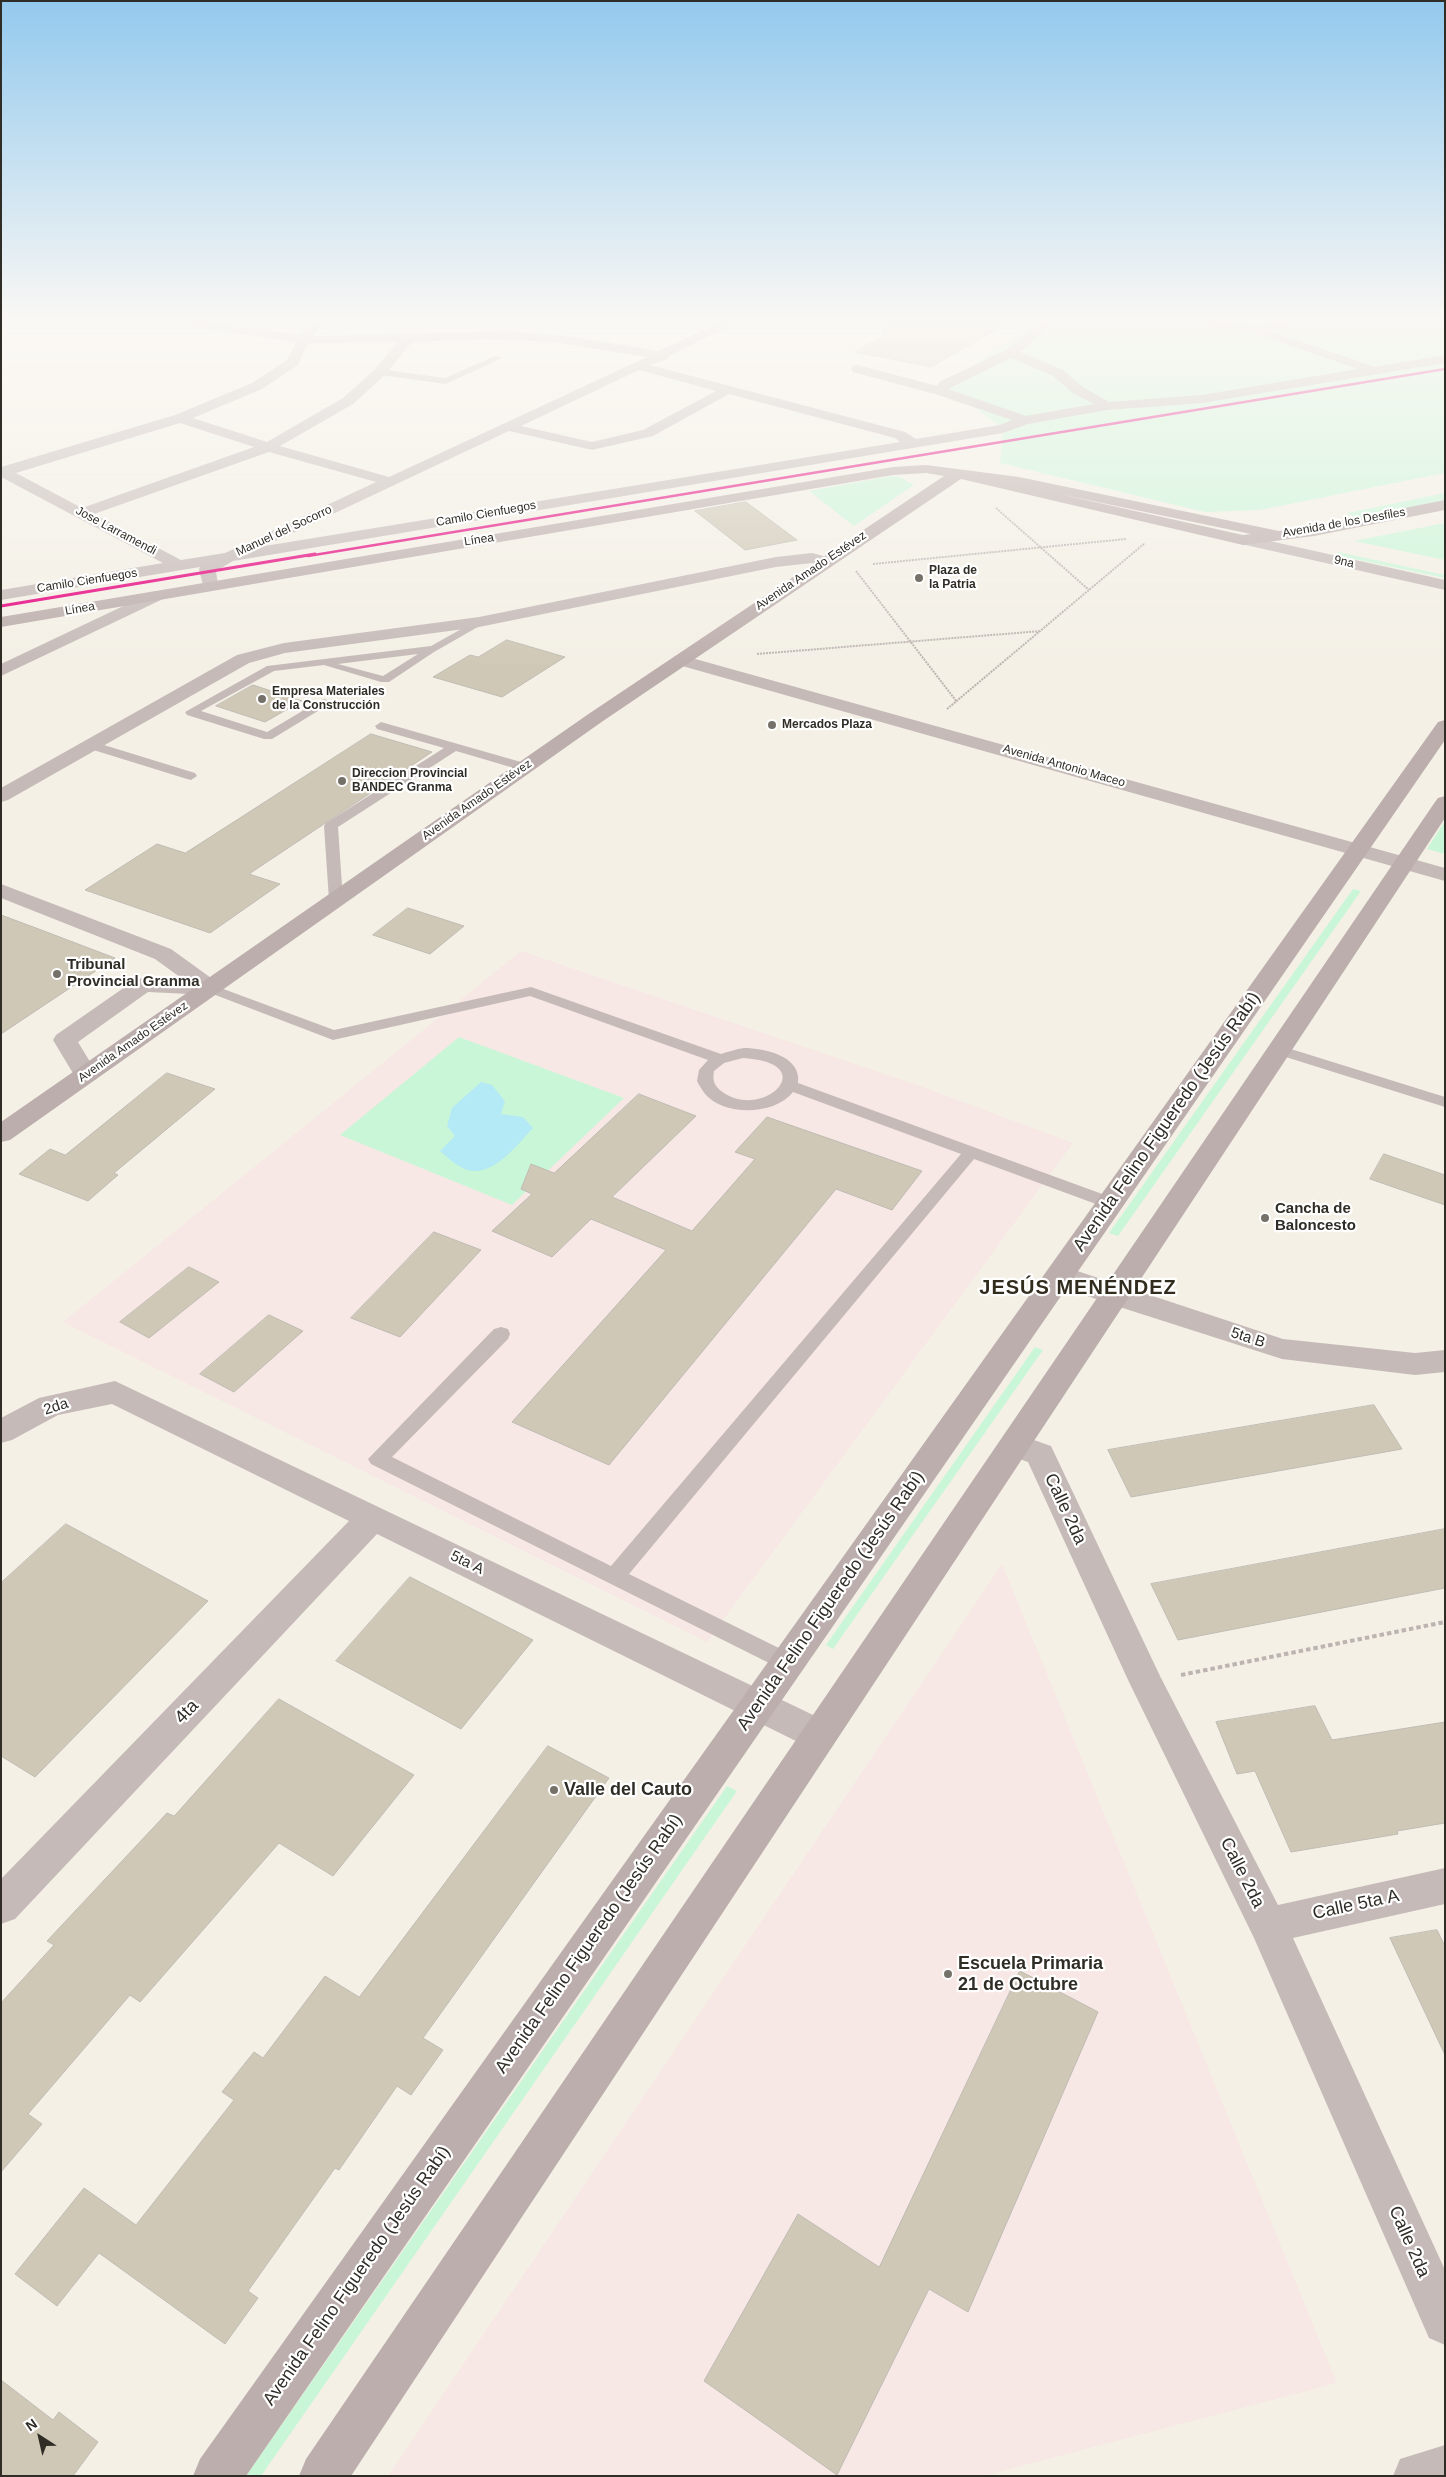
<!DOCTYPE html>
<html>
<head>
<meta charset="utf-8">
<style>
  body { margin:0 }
  #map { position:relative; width:1446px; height:2477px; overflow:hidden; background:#f4f0e6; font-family:Helvetica,sans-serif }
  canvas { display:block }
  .frame { position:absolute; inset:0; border:2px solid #302d26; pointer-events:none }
  .north { position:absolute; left:15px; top:2412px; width:50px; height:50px; -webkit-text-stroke:4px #fff; paint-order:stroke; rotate:325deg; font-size:14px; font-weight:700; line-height:20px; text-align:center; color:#302d26 }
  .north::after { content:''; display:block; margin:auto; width:18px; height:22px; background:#302d26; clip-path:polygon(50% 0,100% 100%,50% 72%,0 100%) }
</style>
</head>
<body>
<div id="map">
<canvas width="1446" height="2477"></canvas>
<div class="frame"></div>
<div class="north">N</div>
</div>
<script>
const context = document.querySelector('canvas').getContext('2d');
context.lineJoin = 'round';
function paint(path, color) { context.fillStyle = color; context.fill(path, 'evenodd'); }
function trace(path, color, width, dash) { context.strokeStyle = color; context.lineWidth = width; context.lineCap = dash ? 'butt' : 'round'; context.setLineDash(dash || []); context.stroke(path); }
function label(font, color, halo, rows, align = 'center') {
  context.font = font + ' Helvetica,sans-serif'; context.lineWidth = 4.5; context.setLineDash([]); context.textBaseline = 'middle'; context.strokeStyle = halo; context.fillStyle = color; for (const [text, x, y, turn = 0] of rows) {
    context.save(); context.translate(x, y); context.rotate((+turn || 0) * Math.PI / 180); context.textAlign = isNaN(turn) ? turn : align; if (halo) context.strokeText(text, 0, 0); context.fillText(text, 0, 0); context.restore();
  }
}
paint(new Path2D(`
  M521,951L920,1086L1073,1143L707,1642L63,1322Z
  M1002,1564L1337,2383L983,2476H388Z`), '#f8e8e5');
paint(new Path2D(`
  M1038,322H1445V473L1260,510L1205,512L1000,463L1003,429L973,406L935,387L972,366Z
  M891,476L900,477L914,485L854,526L809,491Z
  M1445,493V500L1356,518L1347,513Z
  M1445,523V560L1354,541Z
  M1338,552L1445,575V578L1335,555Z
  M1445,821V854L1427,849Z
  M1353,889L1361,891L1118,1236L1109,1233Z
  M459,1037L624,1098L512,1205L340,1135Z
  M1035,1347L1043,1350L833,1649L826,1645Z
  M727,1786L737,1791L261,2476H246Z`), '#caf6d8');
paint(new Path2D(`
  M481,1082L492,1085L505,1101L501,1114L523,1117L533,1128C516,1146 488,1185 459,1166C452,1162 446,1156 440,1151L455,1136L447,1126L452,1108Z`), '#b4e9f6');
const building = new Path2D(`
  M884,322H1010L931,367L855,352L883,336Z
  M746,502L797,540L745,550L695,511Z
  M507,640L565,657L502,697L433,677L470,655L478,657Z
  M253,685L302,701L265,722L216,706Z
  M371,734L432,752L249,874L280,884L210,933L85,890L157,844L185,853Z
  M408,908L464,926L430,954L373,935Z
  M1,915L36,928L115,958L1,1034Z
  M167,1073L215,1089L114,1173L118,1175L88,1201L19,1174L50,1149L65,1155Z
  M639,1094L696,1116L612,1197L692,1231L755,1159L735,1152L767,1117L922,1171L892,1210L836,1189L609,1465L512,1422L666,1250L591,1219L552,1257L492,1231L532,1194L521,1189L531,1164L554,1173Z
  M1384,1154L1445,1175V1205L1370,1179Z
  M434,1232L481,1250L400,1337L351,1318Z
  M189,1267L219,1282L149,1338L120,1322Z
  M269,1315L303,1331L234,1392L200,1374Z
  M1374,1405L1402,1449L1131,1497L1108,1450Z
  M66,1524L208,1601L35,1777L1,1756V1583Z
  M1445,1529V1588L1178,1640L1151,1584Z
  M410,1577L533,1640L461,1729L336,1661Z
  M279,1699L414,1775L333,1876L279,1843L140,2002L130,1995L28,2114L42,2124L1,2172V2003L54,1945L47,1941L167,1813L174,1816Z
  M1315,1706L1332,1740L1445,1722V1823L1397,1831L1398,1834L1291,1852L1255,1771L1237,1774L1216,1722Z
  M548,1746L609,1778L423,2038L443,2050L411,2095L397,2086L339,2170L335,2168L248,2291L258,2298L225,2344L99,2253L57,2306L15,2274L84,2188L136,2225L234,2100L222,2092L254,2052L263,2058L325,1976L359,1997Z
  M1437,1930L1445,1946V2055L1390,1938Z
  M1020,1971L1098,2012L968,2312L929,2289L837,2475L704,2381L798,2214L879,2267Z
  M1,2380L53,2420L59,2412L98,2442L73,2476H1Z`);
paint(building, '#d0c8b6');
trace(building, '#bfbcb4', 1);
trace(new Path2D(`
  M996,508L1089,590
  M873,564L1126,539
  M856,571L957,702
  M757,654L1041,631
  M947,709L1145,543`), '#bdb4b1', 2, [2, 1]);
trace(new Path2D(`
  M1181,1675L1445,1622`), '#bdb4b1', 4, [4.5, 3]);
paint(new Path2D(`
  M495,356L502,358L446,384L380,375L376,372L380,369L445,378Z
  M479,619L485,622L483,624L434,652L389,682H381L324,665L274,671L201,711L267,732L321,700L325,699L331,703L272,739H264L187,715L185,712L267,666L431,646ZM418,654L383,676L338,664Z
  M381,722L528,764L530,767L524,771L456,751L338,827L343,900L341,903H331L329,900L324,826L326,823L444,748L377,729L375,726Z
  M91,741L195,773L197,776L191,780L187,779L87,748L85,745Z
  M210,984L334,1030L531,987L721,1054C728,1052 736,1049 744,1048C764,1048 802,1056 798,1083L1116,1199L1119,1203L1116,1207H1104L974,1159L629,1574L795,1656L798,1663L795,1670L787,1672L371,1464L368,1459L494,1329L501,1327L508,1329L510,1334L508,1339L392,1457L611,1566L961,1154L793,1092C775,1115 725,1117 705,1094C702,1090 699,1085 697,1081L699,1070L708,1060L530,996L333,1040L205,991L203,988ZM743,1058C823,1063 764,1120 724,1093C715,1087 712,1082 714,1071L724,1063Z
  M1278,1045L1445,1097V1107L1273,1053L1270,1050L1273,1047Z`), '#c5bab8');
paint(new Path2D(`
  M182,322H208L300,335L310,323L314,322L320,326L313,336H324L508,331L575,337L658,351L721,322H737L669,356L668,359L650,365L905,432L916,439L1000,425L1012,420L935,394L853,372L851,369L853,366L858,365L937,386L939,382L1006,350L1040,322H1054L1020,352L1063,370L1083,387L1109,402L1202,395L1358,369L1254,333L1201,326L1195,322H1227L1256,326L1277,322H1301L1299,325L1270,331L1375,367L1445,355V363L1202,403L1107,410L1028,424L1003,433L233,561L216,571L218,585L216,589H204L199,569L200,567L1,600V590L163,563L1,477V467L175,415L252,383L287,360L296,342L188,326ZM486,339L553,342L647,357L389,477L280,446L353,404L385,375L412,342ZM398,342L375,369L343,398L267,442L193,418L262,389L298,365L308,343ZM1011,358L1053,376L1073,393L1094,404L1026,416L948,389ZM639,370L716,391L643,430L592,442L521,426ZM729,394L895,438L900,442L265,546L509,431L592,450L653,436ZM180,423L254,447L82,508L16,473ZM269,452L376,482L225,553L181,560L94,514Z
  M812,553L831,558L833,561L831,564L825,566L812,563L776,567L479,627L285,653L249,663L8,800L1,802V788L237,655L284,643L479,617L776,557Z
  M155,591L161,592L163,596L161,600L1,676V664Z
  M1,884L171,949L218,983L222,988L218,993L210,995L148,992L78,1042L98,1075L95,1080L86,1082L77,1080L53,1040L56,1035L135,980L143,978L184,980L155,959L1,898Z
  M1059,1265L1283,1339L1415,1353L1445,1350V1372L1415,1375L1282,1359L1104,1302L1049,1282L1045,1275L1049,1268Z
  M115,1381L832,1724L837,1735L832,1746L819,1751L806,1746L377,1534L15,1919L1,1924V1879L349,1521L112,1404L58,1415L12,1440L1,1443V1418L39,1398Z
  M1014,1433L1051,1446L1160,1676L1278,1905L1445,1868V1904L1293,1938L1445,2270V2345L1429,2338L1254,1938L1129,1682L1028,1462L1003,1453L999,1445L1003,1437Z
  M1445,2445V2476H1393L1400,2459Z`), '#c5bab8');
paint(new Path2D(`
  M1243,535L1445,580V590L1237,543L1235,540Z
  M681,655L1445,868V881L675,664L672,660L675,656Z`), '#c5bab8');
paint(new Path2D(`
  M926,465L1019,477L1279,531L1314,526L1445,500V510L1314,536L1243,545L961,479L603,721L10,1140L1,1142V1122L590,713L944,476L926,473L893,475L1,627V617L893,467ZM1059,494L1251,534L1243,535Z
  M1445,720V740L246,2476H193L200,2459L1438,722Z
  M1445,796V818L351,2476H299L306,2459L1435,802L1438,798Z`), '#bcaeac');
trace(new Path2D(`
  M308,556L1445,369`), '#e5007d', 2.5);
trace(new Path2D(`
  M1,606L315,554`), '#e5007d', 3);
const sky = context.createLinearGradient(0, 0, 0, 669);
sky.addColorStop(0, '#93c9ee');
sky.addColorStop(0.48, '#faf8f4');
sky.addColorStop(1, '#faf8f400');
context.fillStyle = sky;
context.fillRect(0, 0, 1446, 669);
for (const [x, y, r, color] of [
  [919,578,5,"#757169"],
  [262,699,5,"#757169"],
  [772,725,5,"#757169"],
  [342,781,5,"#757169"],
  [57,974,5,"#757169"],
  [1265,1218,5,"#757169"],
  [554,1790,5,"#757169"],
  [948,1974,5,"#757169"]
]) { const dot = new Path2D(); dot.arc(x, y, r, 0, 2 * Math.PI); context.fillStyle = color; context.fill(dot); trace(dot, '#fff', 2); }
label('12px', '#302d26', '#fff', [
  ["Camilo Cienfuegos",486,514,-10],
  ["Avenida de los Desfiles",1344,523,-10],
  ["Jose Larramendi",116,531,28],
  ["Manuel del Socorro",284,531,-25],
  ["Línea",479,540,-9],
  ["9na",1344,562,13],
  ["Avenida Amado Estévez",811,571,-34],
  ["Camilo Cienfuegos",87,581,-9],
  ["Línea",80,609,-10],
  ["Avenida Antonio Maceo",1064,766,16],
  ["Avenida Amado Estévez",477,800,-35],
  ["Avenida Amado Estévez",133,1042,-35]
]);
label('bold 12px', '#302d26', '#fff', [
  ["Plaza de",929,571],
  ["la Patria",929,585],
  ["Empresa Materiales",272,692],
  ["de la Construcción",272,706],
  ["Mercados Plaza",782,725],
  ["Direccion Provincial",352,774],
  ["BANDEC Granma",352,788]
], 'left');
label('bold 15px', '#302d26', '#fff', [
  ["Tribunal",67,965],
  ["Provincial Granma",67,982],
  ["Cancha de",1275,1209],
  ["Baloncesto",1275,1226]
], 'left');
label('15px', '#302d26', '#fff', [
  ["5ta B",1248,1338,18],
  ["2da",56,1407,-18],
  ["5ta A",467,1563,26]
]);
label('18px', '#302d26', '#fff', [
  ["Avenida Felino Figueredo (Jesús Rabí)",1167,1122,-55],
  ["Calle 2da",1065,1509,65],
  ["Avenida Felino Figueredo (Jesús Rabí)",831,1601,-55],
  ["4ta",187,1712,-46],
  ["Calle 2da",1242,1873,63],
  ["Calle 5ta A",1356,1905,-12],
  ["Avenida Felino Figueredo (Jesús Rabí)",589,1944,-55],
  ["Calle 2da",1409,2242,66],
  ["Avenida Felino Figueredo (Jesús Rabí)",357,2276,-55]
]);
label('bold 18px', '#302d26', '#fff', [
  ["Valle del Cauto",564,1790],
  ["Escuela Primaria",958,1964],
  ["21 de Octubre",958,1985]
], 'left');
context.letterSpacing = '1px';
label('bold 20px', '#322c1e', '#fff', [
  ["JESÚS MENÉNDEZ",1078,1288]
]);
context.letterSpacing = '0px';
</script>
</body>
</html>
